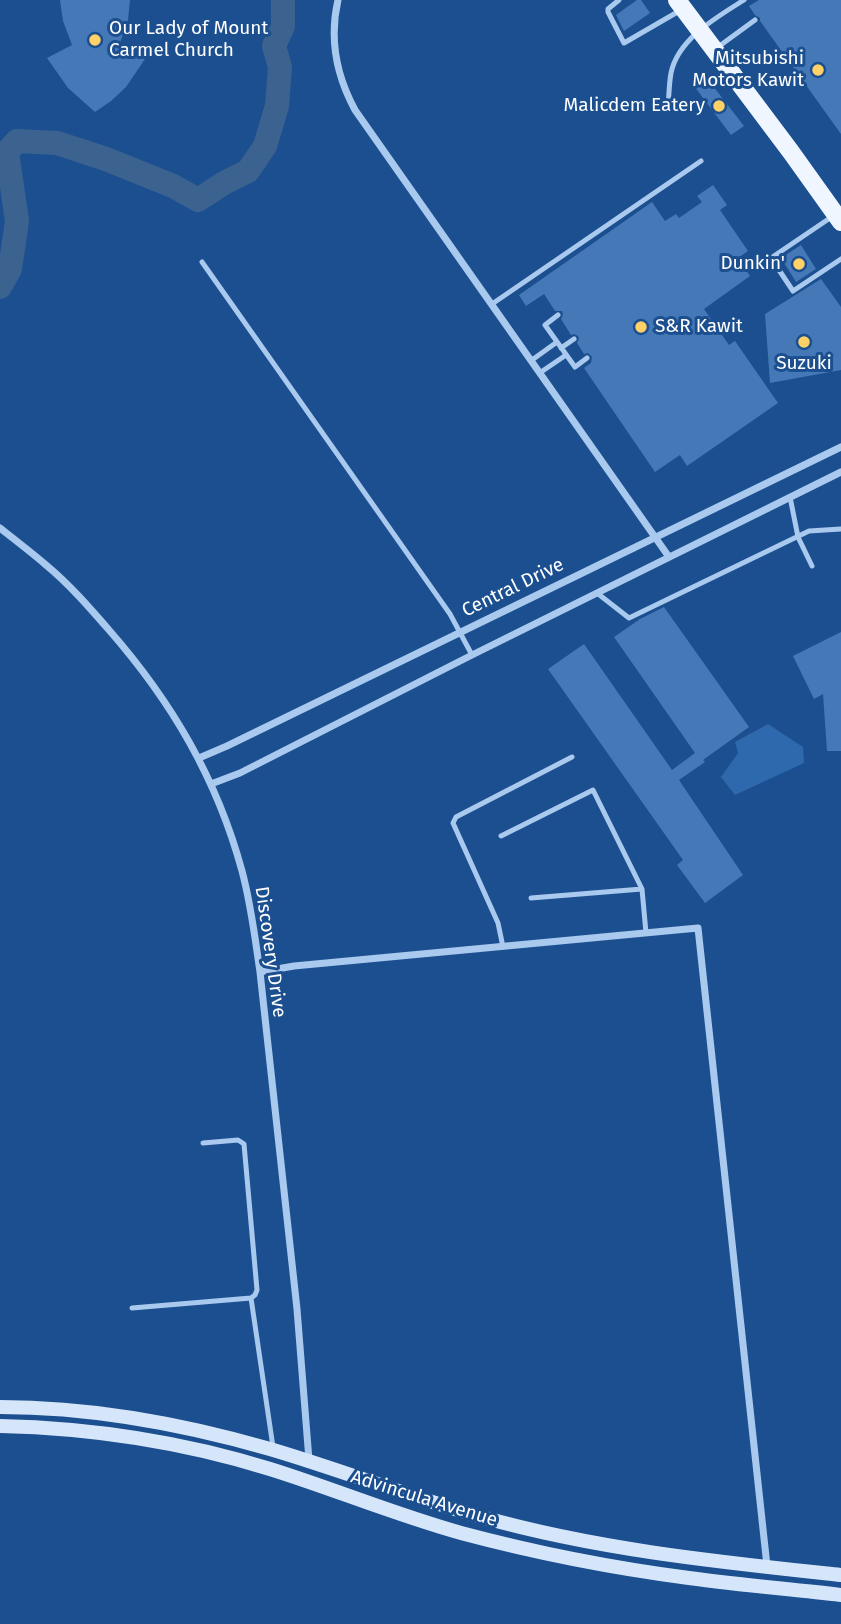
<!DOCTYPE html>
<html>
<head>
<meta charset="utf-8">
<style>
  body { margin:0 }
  canvas { display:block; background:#1b4f8f }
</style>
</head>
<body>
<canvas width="841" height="1624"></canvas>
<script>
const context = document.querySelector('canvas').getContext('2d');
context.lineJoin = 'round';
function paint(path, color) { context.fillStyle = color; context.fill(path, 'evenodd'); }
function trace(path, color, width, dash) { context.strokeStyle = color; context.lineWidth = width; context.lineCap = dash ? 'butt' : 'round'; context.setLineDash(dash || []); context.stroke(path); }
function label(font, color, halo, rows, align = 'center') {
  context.font = font + ' "Fira Sans",sans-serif'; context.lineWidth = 6; context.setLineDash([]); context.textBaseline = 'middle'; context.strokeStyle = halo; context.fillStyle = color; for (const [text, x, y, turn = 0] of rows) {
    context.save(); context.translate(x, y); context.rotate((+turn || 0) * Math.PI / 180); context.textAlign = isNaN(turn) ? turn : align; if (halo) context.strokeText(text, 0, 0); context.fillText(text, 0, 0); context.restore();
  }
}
paint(new Path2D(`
  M768,724L803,747L804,763L735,795L721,777L738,753L735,742Z`), '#2e69ad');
trace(new Path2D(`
  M0,287L10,269L17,221L7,152L17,141L57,143L106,159L173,186L198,200L224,183L248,171L265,146L277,106L280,67L274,46L283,26V0`), '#3c6290', 24);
paint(new Path2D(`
  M60,0H130L128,20L119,46L130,49L145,59L126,87L111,101L95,112L68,88L47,58L72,45L63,21Z
  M637,0H641L650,13L624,31L616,15Z
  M759,0H841V134L760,21V18L755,15L749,6Z
  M706,77L744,126L731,135L694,86Z
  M713,185L727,205L720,210L748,251L738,258L750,276L704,309L729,345L735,341L778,403L687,466L680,455L655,472L584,368L591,363L592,357L588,353L584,354L577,343L579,339L578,336L574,334L571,335L561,319L563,315L562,311H555L544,294L526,306L519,295L652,202L665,221L676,214L679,218L702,202L697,196Z
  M801,245L816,269L796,282L781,258Z
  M821,279L841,307V370L770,383L765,314Z
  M664,607L749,727L703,760L705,762L679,780L743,875L705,903L677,865L683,860L548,669L584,644L672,770L695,753L614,637L640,619Z
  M841,632V751H827L823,694L814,699L793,656Z`), '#4478b7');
trace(new Path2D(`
  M619,0L608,9V12L624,43L681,10
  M718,47L755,20
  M668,107C669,96 669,84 671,73C678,39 717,17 744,0
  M833,216L771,258L793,291L841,259
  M202,262L450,614L472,655
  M492,304L701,161
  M558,315L545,325L575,367L587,358
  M561,348L574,339
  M532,360L557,342
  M541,372L566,355
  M790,497L798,537L812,566
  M597,593L629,618L809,531L841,529
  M501,836L593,790L642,889L646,933
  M531,898L642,889
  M503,947L498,923L453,823L456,817L572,757
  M251,1298L273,1447
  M132,1308L251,1298L255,1295L257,1290L244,1144L238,1140L203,1143`), '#a9c9ee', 5);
trace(new Path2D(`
  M338,0C329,39 336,75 355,110L669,557
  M0,528C15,540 31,552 46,565C69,584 89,607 109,630C172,702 217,779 242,871C251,904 255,938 260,972L297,1309L309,1460
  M199,758L227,746L841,447
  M211,784L240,773L472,655L841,472
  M260,972L294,966L698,928L767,1566`), '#a9c9ee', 7);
trace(new Path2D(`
  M0,1407C91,1407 183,1424 270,1449C341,1470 410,1497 482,1517C599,1550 720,1562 841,1575
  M0,1426C91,1428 183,1442 270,1469C334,1489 396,1515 461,1533C536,1553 612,1568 689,1578C739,1585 790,1589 841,1595`), '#d6e6fa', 14);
trace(new Path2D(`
  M677,0L791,152L841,222`), '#f0f6ff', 18);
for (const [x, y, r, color] of [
  [95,40,7,"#ffd166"],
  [818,70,7,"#ffd166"],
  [719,106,7,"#ffd166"],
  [799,264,7,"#ffd166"],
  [641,327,7,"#ffd166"],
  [804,342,7,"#ffd166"]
]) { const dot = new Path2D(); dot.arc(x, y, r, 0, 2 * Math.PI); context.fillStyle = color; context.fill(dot); trace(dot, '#1b4f8f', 2.5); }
label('19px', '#fff', '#1b4f8f', [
  ["Our Lady of Mount",109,29,"left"],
  ["Carmel Church",109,51,"left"],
  ["Mitsubishi",804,59],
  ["Motors Kawit",804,81],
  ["Malicdem Eatery",705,106],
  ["Dunkin'",785,264],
  ["S&R Kawit",655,327,"left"],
  ["Suzuki",804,364,"center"]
], 'right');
label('19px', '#fff', '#1b4f8f', [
  ["Central Drive",513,588,-26],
  ["Discovery Drive",270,952,82],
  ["Advincula Avenue",424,1499,17]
]);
</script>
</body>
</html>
